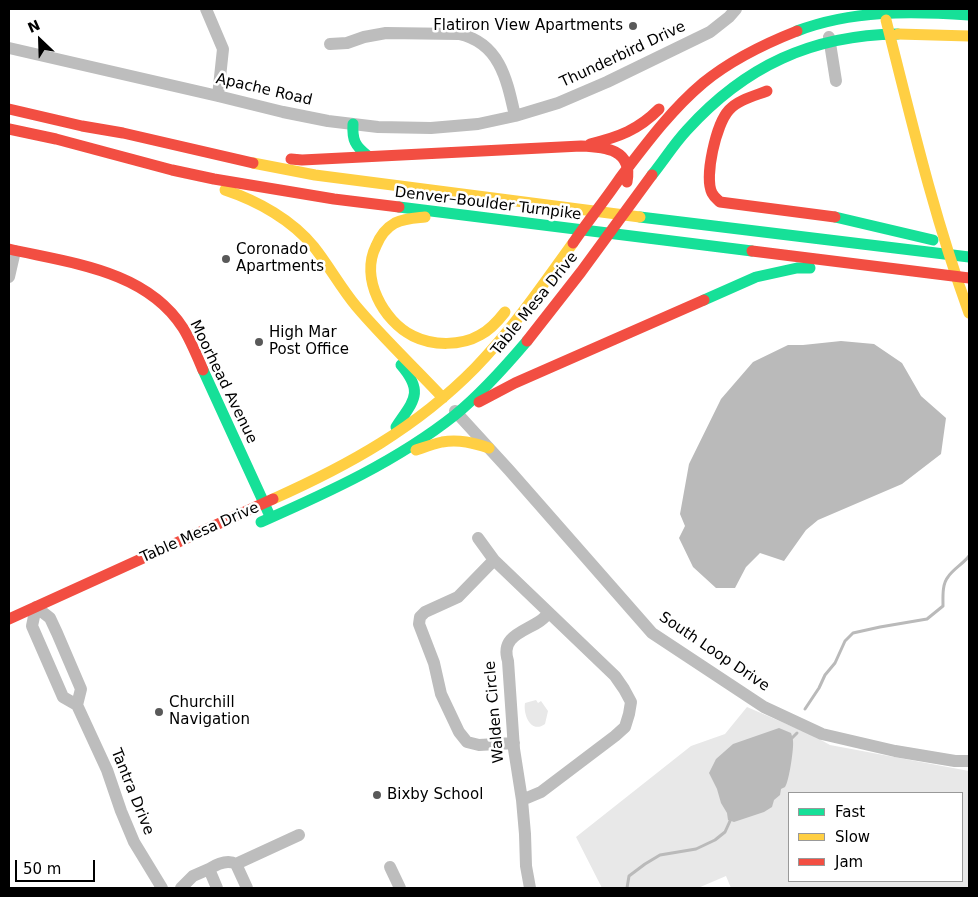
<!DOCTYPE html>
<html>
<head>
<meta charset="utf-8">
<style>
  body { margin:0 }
  #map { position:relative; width:978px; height:897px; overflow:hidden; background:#fff; font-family:"DejaVu Sans",sans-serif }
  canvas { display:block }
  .frame { position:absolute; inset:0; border:10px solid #000; pointer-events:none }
  .legend { position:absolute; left:788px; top:792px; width:175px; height:90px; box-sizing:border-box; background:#fff; border:1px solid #999; margin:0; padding:6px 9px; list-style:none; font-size:15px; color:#000 }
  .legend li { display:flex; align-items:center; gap:10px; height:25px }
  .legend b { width:25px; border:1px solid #999 }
  .north { position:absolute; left:15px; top:15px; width:50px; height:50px; -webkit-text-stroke:4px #fff; paint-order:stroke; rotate:336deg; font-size:14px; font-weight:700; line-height:20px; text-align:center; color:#000 }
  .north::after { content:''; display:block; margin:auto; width:18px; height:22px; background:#000; clip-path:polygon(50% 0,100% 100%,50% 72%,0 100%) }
  .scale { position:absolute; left:15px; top:860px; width:80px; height:22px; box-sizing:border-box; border:2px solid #000; border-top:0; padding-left:6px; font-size:15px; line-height:18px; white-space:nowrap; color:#000; -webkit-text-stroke:4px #fff; paint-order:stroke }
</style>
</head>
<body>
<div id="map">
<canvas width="978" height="897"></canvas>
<div class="frame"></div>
<ul class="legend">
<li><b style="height:6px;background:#16e098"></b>Fast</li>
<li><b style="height:6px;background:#ffcf43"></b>Slow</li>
<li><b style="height:6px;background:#f24e42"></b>Jam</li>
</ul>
<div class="north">N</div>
<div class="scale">50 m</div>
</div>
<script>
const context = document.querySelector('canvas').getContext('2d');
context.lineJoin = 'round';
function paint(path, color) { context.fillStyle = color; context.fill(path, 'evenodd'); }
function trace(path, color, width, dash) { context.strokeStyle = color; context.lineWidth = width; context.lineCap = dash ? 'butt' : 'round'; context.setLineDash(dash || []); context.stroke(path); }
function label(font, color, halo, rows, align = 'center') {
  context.font = font + ' "DejaVu Sans",sans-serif'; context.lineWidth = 5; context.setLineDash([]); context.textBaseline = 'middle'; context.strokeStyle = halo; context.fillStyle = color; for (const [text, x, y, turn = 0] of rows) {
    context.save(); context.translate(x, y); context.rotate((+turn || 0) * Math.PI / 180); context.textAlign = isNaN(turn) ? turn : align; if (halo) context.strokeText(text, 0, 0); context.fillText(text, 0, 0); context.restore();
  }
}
paint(new Path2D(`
  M536,700L538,703L541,701L548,711L545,724C531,734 523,715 525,703Z
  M747,707L812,735L830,745L969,771V888H731L726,876L698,888H602L576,837L691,746L725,734ZM789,793H962V881H789Z`), '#e8e8e8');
paint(new Path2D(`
  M841,341L874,344L902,363L921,396L946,418L941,454L902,484L818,520L806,530L784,561L760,553L746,567L735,588H716L693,567L679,538L685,526L680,514L689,464L721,399L753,362L788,345H803Z
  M779,728L791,733C792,736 793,739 793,741C794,748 789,782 785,787C784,788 782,788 781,789L780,795L774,800L772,807L764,812L734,822L728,820L727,813L721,803L717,789L709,773L716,759L733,744Z`), '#bababa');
trace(new Path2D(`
  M805,709L819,688L825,675L835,663L845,641L853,633L880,627L927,619L943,606C943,597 942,584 948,577C953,569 963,564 969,556
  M792,738L797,733
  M627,888L629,876L645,864L660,855L696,849L715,840L725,832L730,821`), '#bababa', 3);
trace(new Path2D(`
  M206,9L223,49L218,96
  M829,37L836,81
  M330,44L347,43L364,37L386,33L459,34C500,43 507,80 515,116
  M9,48L218,96L283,112L328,121L378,127L431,128L478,124L515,116L558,103L607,82L710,32L729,17L736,9
  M9,277L15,251
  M455,411L509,470L652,633L764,707L822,734L895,751L955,761H969
  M478,538L494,560L615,676L624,689L631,702L629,714L625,727L615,736L541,792L522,800
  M494,560L458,597L425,612L420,617L419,624L434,663L441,694L459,732L467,742L479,745L514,743
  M77,705L63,697L32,626L36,607L50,618L57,633L81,689L77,705L107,770L121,811L134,842L162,888
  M390,867L400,888
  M209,869C217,864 227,859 236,864
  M181,888L193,876L209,869L217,888
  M247,888L236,864L299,835
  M530,888L526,866L525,834L522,800L514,749L508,661C500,636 524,632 540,621C543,619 546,616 549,613`), '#bdbdbd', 12);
trace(new Path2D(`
  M797,31C852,10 911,11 969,15
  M353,124C352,140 355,146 368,156
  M652,175C664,160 674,144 687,130C745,66 812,35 898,34
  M399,207L752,251
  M640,217L969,257
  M835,217L933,240
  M704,300L756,277L797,268H810
  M203,370L269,514
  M396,427C413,401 425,393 401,365
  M261,522C329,492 397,461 455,415C482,393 505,367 527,341`), '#16e098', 11);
trace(new Path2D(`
  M886,20C911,119 934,217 969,313
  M898,34L969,36
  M253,163L315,175L640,217
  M225,190C258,201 292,220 314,247C329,266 341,288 356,306C383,338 414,367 443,398
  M425,217C415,218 405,218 395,223C386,228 380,236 376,246C360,278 383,321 413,336C433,346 461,346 480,335C490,330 498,321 505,312
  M416,450C425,447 433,444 442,442C459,439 474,443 489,448
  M273,499C349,465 416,428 475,368C512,330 542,286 573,243`), '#ffcf43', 11);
trace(new Path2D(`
  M767,91C754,96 738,100 729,110C716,124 704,177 712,193C714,197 717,199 720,202L835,217
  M9,109L82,126L123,133L253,163
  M9,129L56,139L172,170L214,179L334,199L399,207
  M590,144C619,137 638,130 659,109
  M291,159L302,160L581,146C605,147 633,149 627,182
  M573,243C588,221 605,200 620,178C646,144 671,110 703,83C731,60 764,44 797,31
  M9,249C70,263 146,270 183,328C191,341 197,356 203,370
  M752,251L969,278
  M527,341L581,272L652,175
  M479,402L515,383L704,300
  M9,619L273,499`), '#f24e42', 11);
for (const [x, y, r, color] of [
  [633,26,5,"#595959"],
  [226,259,5,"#595959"],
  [259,342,5,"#595959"],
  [159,712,5,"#595959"],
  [377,795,5,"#595959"]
]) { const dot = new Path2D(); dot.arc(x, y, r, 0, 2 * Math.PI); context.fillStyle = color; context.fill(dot); trace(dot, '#fff', 2); }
label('15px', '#000', '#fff', [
  ["Flatiron View Apartments",623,26,"right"],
  ["Coronado",236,250],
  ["Apartments",236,267],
  ["High Mar",269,333],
  ["Post Office",269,350],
  ["Churchill",169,703],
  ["Navigation",169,720],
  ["Bixby School",387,795]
], 'left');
label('15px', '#000', '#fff', [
  ["Thunderbird Drive",623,55,-25],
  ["Apache Road",264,90,13],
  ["Denver–Boulder Turnpike",488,204,7],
  ["Table Mesa Drive",535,304,-51],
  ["Moorhead Avenue",223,382,64],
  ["Table Mesa Drive",200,533,-24],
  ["South Loop Drive",714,652,34],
  ["Walden Circle",495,712,-95],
  ["Tantra Drive",132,792,68]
]);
</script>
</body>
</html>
